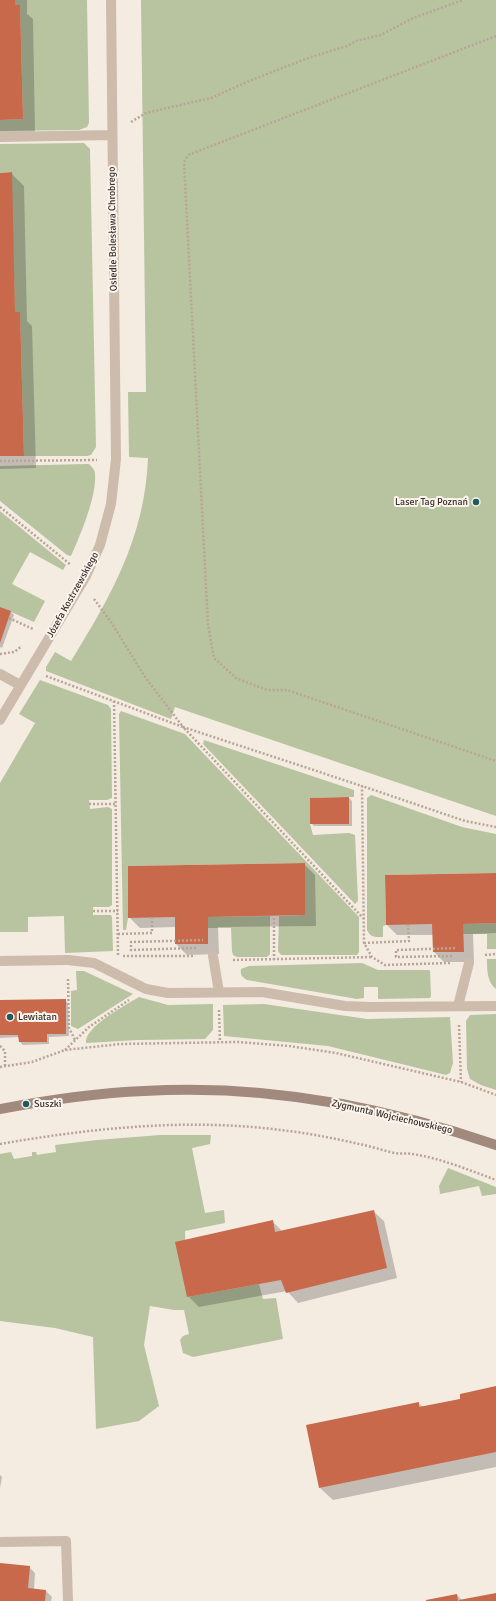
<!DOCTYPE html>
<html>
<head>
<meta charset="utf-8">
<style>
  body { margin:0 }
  canvas { display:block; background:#f4ebe1 }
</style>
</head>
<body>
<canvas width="496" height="1601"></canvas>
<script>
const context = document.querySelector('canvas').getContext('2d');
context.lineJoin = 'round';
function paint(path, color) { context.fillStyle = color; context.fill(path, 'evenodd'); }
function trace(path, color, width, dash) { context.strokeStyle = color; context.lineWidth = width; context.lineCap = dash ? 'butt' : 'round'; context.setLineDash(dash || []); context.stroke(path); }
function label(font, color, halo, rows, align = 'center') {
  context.font = font + ' Signika,sans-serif'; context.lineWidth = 4; context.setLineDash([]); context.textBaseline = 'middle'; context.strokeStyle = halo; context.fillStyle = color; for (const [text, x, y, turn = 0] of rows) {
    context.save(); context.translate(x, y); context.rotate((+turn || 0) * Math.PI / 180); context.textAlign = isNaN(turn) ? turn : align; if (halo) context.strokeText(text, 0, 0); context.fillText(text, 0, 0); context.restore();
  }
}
paint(new Path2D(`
  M15,0H87L89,123L87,127L79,130L0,131V120L23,119L20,5H15Z
  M141,0H496V816L175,707L171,719L46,671V667L55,652L71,661C111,596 145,537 148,458L129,457L128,392H146Z
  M84,143L90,149L96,447L91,455L87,456H24L20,312H15L11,172L0,173V144Z
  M89,464C92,467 95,470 95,474C97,496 80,536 71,556L67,555L0,501V466Z
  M0,511L66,565L63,570L30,552L12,584L45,601L34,622L0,607Z
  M40,680L108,705L111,709L112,798L107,800H89L90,809L108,807L112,809V905L109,907H93V915H111L112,917L113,951L65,953L64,916L28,917V932H0V783L35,723L19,714Z
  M121,711L185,734L359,917V952L357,955H281L278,951L279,916L305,915L304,863L128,866V918L126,930H123L119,714Z
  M204,740L354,790V797L310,798V824L313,835L349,833L355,835L358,901L355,904L203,744Z
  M371,795L462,827L496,834V873L385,875L386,925L383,926V937C375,937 371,938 367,930V798Z
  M270,916V954L267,957H237L233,955L232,951L231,928H208V917Z
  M496,923V949H487V934H463V924Z
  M487,959H496V989C487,982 487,970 487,959Z
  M362,963L378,970H429L430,971L431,996L430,998L378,999V987H364V998L357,999L247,980C242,977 240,975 241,969L249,966Z
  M76,971H84L133,994L78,1029L71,1026V991L77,990Z
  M139,997L168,1005L213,1004V1030L205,1039L138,1040L86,1043C84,1027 126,1005 139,997Z
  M264,1004L367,1019L450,1017L453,1063L450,1073L446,1075L430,1071L328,1046L224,1036L223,1005Z
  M496,1014V1090L481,1085L470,1079L467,1069L466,1021L470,1015Z
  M160,1135H211L210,1144L192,1148L205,1213L224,1210L225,1223L185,1231L187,1297L259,1284L263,1299L276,1298L283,1339L193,1357L183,1353L180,1340L183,1336L189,1334L184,1310H174L150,1306L144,1345L159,1406L139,1421L96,1429L93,1337L55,1328L0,1321V1154L11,1152L14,1159L32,1156V1152H36L37,1155L56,1152L55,1145L97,1140Z
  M448,1168L496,1187V1194L482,1196L479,1186L440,1194L439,1186Z`), '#b8c4a0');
paint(new Path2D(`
  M0,0H27V14L33,19L35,132L0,133Z
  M11,173L24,186L27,321L32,326L36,468L0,469V174Z
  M0,608L11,612L14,615L2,648L0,647Z
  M349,798L352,801V826H314L311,823Z
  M304,864L315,875L316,926L218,927L219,954L187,955L176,944V927L140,928L129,917Z
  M496,874V933L473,934L474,962H444L434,952L433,935H397L387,925Z
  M65,1000L68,1003L69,1036L49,1037V1044L23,1045L20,1042L19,1037L0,1038V1001Z
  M373,1211L384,1221L397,1278L298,1303L287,1291L199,1307L188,1296L273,1222L282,1231Z
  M496,1387V1467L333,1500L320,1488L418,1403L423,1407L462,1399Z
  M0,1475L2,1477L0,1488Z
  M0,1564L29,1567L35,1573L34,1590L46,1591L52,1597L51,1601H0Z
  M496,1594V1601H427L457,1595L463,1601Z`), '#0003');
paint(new Path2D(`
  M0,0H15V5H20L23,119L0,120Z
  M12,172L15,312H20L24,456H0V173Z
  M0,607L11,611L0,643Z
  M349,797V824H310V798Z
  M305,863V915L208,917V944H175V917L128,918V866Z
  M496,873V923L463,924L464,952H433L432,924L386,925L385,875Z
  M66,999V1034H47V1042H19L18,1035H0V1000Z
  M374,1210L387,1268L286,1293L281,1280L187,1297L175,1242L273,1220L275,1232Z
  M496,1386V1452L319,1488L306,1425L419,1402V1407L460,1399V1394Z
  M0,1563L30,1566L28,1588L46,1590L45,1601H0Z
  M496,1593V1601H459V1600Z
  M457,1594L458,1601H426V1600Z`), '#c8694b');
trace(new Path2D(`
  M496,36L188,155L184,162L208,625L214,658L236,678L267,690H287L496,761
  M131,122L146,113L211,98L254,79L311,57L347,46L356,41L381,35L413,18L463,0
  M0,461L97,460
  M0,507L71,565
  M94,599L111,622L145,677L183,727L362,786
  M9,618L33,629
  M0,654L14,652L22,646
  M46,676L183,727L363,918
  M114,701L118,955
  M89,804H115
  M93,911H118
  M118,934L152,933V917
  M364,943L409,941L408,925
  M196,948L131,950V942L203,940
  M485,955L496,954
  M123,956H194
  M452,956L396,957V950L457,948
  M233,960L372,957
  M274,960V916
  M450,963L385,965L372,957L364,943L362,786L465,821L496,827
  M68,979L69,1028L75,1040
  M219,1010L220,1042
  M459,1025L461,1082
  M0,1046L5,1051V1066
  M65,1050L89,1027L129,1000
  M0,1067L32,1062L65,1050L120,1044L238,1042L289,1046L336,1053L461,1082L496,1095
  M0,1144C93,1128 187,1118 281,1130C307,1133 333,1138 359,1144C370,1146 382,1150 394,1153C400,1154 406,1153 412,1154C440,1158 469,1170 496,1180`), '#b9a596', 2.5, [2, 2]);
trace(new Path2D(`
  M0,961L68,960`), '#cdbbac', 10);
trace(new Path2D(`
  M0,137L112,135
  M0,674L20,685
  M0,720L86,576L100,545L111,504L116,459L111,0
  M213,956L219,992
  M68,960L94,963L146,989L168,993L262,992L345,1006L369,1007L496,1006
  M458,1006L469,963
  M0,1542L66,1541L68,1601`), '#cdbbac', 10);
trace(new Path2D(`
  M0,1109C48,1100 96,1093 144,1091C264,1084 383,1106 496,1145`), '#a18a7d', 10);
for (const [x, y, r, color] of [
  [476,502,4,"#1f5a5e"],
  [10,1017,4,"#1f5a5e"],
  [26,1104,4,"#1f5a5e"]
]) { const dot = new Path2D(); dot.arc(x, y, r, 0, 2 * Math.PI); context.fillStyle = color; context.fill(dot); trace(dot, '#fbf5ee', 1.5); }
label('10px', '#3b302b', '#fbf5ee', [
  ["Osiedle Bolesława Chrobrego",113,229,-91],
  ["Józefa Kostrzewskiego",73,595,-61],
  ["Zygmunta Wojciechowskiego",392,1117,13]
]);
label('10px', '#3b302b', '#fbf5ee', [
  ["Laser Tag Poznań",468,502,"right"],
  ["Lewiatan",18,1017],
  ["Suszki",34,1104]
], 'left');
</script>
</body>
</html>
